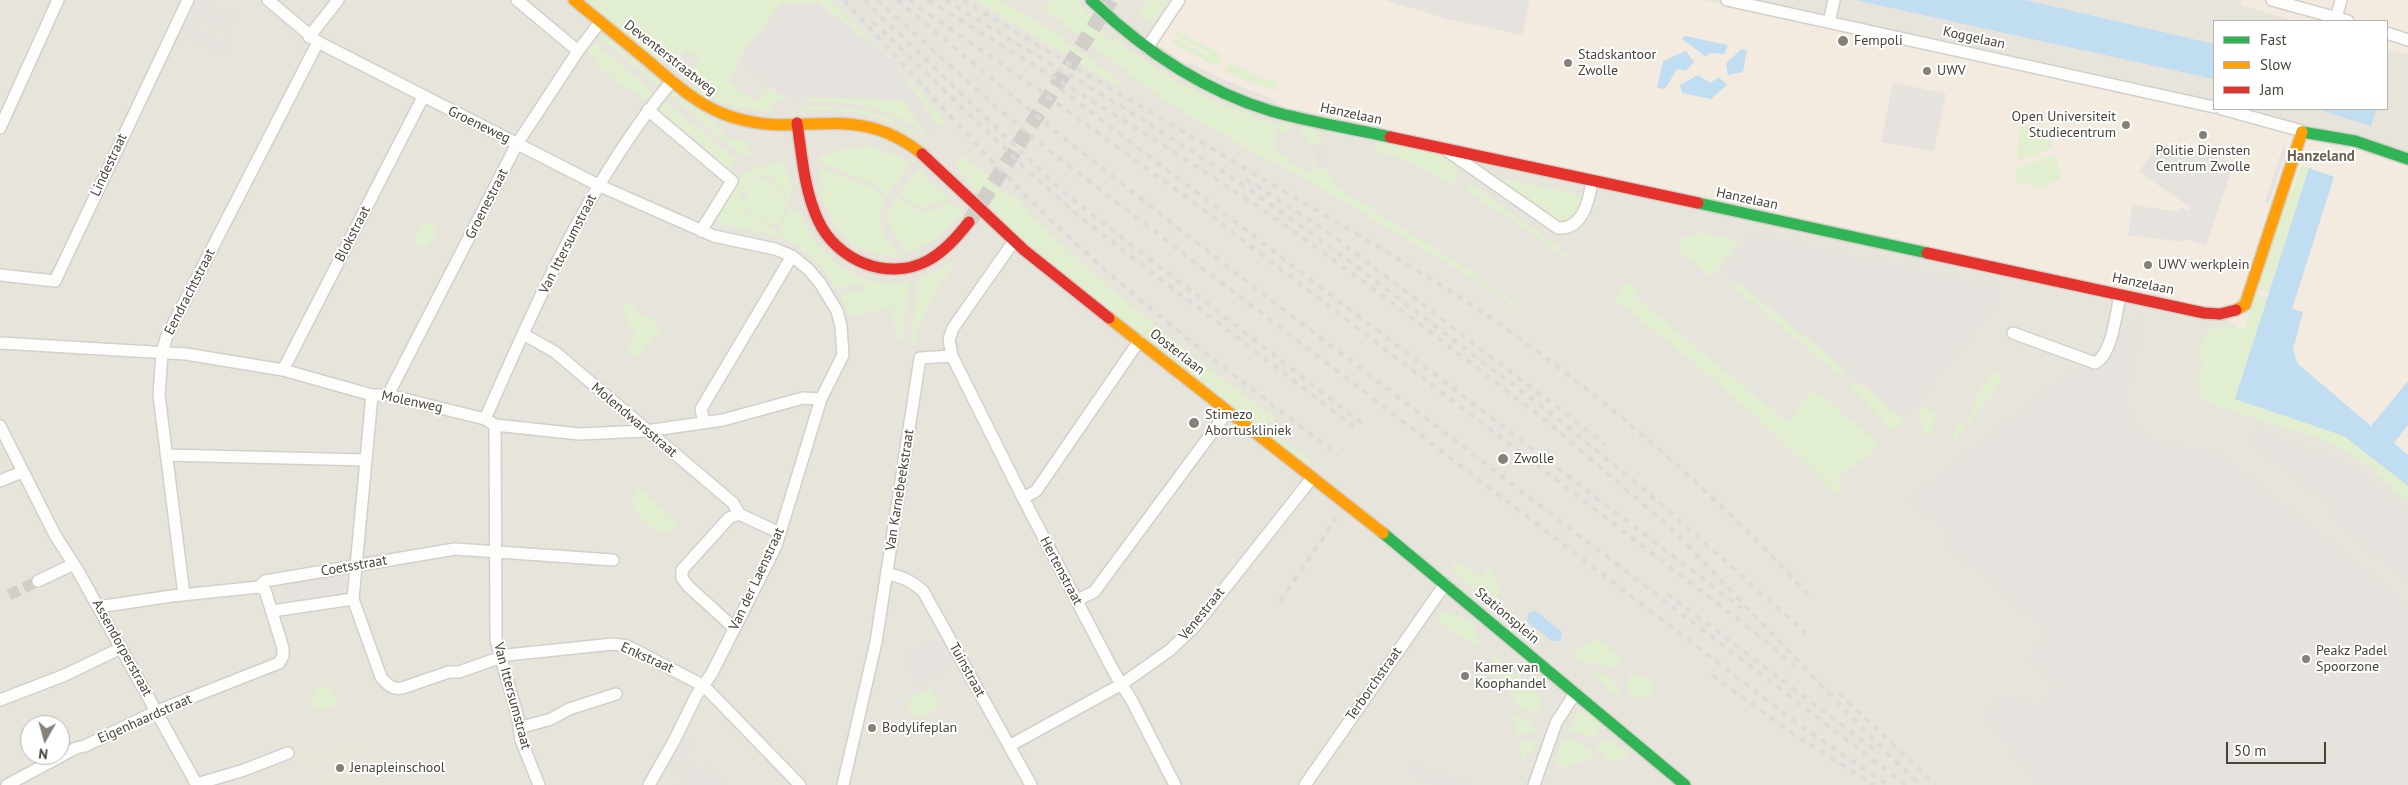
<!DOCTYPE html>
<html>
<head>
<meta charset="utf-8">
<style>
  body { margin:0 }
  #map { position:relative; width:2408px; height:785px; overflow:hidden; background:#f4f2ee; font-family:"PT Sans",sans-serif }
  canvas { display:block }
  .legend { position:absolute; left:2213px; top:20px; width:175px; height:90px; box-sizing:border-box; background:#fff; border:1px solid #b7b4b0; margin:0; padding:6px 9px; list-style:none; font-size:15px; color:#4b4439 }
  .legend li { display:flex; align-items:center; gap:10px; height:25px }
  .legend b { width:25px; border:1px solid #b7b4b0 }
  .north { position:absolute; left:20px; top:715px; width:50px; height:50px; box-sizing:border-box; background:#fff; border:1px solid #b7b4b0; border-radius:50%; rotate:187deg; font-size:14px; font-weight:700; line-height:20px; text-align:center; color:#4b4439 }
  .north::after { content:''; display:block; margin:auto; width:18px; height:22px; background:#868178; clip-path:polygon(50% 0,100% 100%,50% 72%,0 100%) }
  .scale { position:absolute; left:2226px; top:742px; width:100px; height:22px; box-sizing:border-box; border:2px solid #4b4439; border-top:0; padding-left:6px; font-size:15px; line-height:18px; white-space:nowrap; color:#4b4439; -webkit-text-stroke:4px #fff; paint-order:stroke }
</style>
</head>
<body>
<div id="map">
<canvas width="2408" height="785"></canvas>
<ul class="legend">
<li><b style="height:6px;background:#30b455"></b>Fast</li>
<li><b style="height:6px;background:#ff9f0a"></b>Slow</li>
<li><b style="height:6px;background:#e5322d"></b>Jam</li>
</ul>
<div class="north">N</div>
<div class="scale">50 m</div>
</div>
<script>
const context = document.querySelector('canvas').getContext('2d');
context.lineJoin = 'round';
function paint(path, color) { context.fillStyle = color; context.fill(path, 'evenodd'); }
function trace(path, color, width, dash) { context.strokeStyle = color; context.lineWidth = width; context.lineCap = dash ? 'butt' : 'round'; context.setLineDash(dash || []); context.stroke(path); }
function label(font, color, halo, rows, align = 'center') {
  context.font = font + ' "PT Sans",sans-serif'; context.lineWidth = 4; context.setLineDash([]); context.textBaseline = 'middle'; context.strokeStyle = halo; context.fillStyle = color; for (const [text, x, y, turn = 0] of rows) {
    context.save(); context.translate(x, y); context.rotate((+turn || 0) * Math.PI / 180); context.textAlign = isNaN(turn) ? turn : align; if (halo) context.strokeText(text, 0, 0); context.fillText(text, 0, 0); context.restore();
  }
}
paint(new Path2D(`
  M0,0H2408V785H0ZM2214,21H2387V109H2214ZM30,725H60V755H30Z`), '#e7e4dc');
paint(new Path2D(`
  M1160,0H1703L2110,87L2408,158V474L2214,308L1289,108L1243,93L1199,73L1153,41L1173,11Z
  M2242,0H2408V55L2387,49V21H2295L2241,5Z`), '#f3ebdf');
paint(new Path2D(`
  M2144,313L2130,376L2126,409L2141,434L2163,444L2202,450L2221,456L2408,606V785H2040L1984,715L1998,697H2023L2038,709L2058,684L2028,659L2049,631L1944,543L1951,534L1910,500Z`), '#e6e2de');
paint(new Path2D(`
  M363,734L380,780L384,779L386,785H309L299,757Z`), '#eae5da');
paint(new Path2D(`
  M586,0H830L890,59L818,2L781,4L735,63L738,66L728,80L755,102L771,87L782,96L784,101L773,102L770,111C742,110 718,104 694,89L690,75L699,59L687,50C677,60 670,65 656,58Z
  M975,0H1000L1011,6L1051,30L1122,83L1119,87Z
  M1052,0H1077L1086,10L1084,14L1088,12L1093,17L1088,19L1112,42L1114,37C1165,78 1220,108 1282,125L1283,122L1293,124L1288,133L1277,130L1273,150L1309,173L1314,164L1309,138L1301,134L1303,126L1317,131L1323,143L1311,145L1317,170L1328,168L1330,180L1336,187L1475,274L1526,311L1525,313L1487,287L1275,161L1272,162L1187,115L1183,109L1168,103L1044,9Z
  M1148,0H1169L1152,25L1138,14Z
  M1177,31L1223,56L1217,67L1172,43L1174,37L1208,56L1209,54L1175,35Z
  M596,35H603L660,82L659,86Z
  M593,41L653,92L647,102L631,89L629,92L595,63L597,61L586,49Z
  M894,63L945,120L939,127Z
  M1229,63L1269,81L1270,78L1278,82L1275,91L1224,72Z
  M673,91L715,122L726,137L748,143L752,157L741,155L668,94Z
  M806,96L900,100L907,105L925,134L923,135C890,103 847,102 804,101Z
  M664,100L736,159L729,172L716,162L718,159L667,116L664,119L658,113L659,111L655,108Z
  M802,106C845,107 892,107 923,142C887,114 848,109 804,111Z
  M2020,124L2046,127L2053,148L2017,161Z
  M1378,141L1443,155L1455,160L1456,167L1453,172L1458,175L1453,184L1415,164L1379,151L1378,153L1375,152Z
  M866,145L893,154L911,163L887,194L874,184L818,162L819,156Z
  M2055,155L2062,177L2045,188L2015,182L2017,168Z
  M963,156L989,175V181L1010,198L1015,196C1092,281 1186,350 1276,419L1273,423L1266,422L1259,429L1040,255L1000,220L998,214L967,181L955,164Z
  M782,161C789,169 794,190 789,199C777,190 778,170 755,179L743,193L735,188L744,171C759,171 768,162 782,161Z
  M2300,165L2309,168L2269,292L2257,290L2288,192H2292Z
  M819,167L871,187L885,198C871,221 885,236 900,255C876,257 841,246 835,220L833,221L818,191L823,190Z
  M919,169L920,172L949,199C920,209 925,212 899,193Z
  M1488,175L1583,196C1583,209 1573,219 1562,224Z
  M758,180C774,177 779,190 786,202L787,205L779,225H775C768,220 759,219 753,215C739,205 745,186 758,180Z
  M1469,183L1569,255L1567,259L1514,221L1465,191Z
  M732,188L742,196L747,213L774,228L776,232L774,236L712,221Z
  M896,197L922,212L936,209L951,201L963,213L935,239L908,254C894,232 877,222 896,197Z
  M793,208L795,213L800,212C818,257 857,292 910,281L902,339H897L891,307L849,317L841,296L852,290L861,293L863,286L853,283L838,290C825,270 800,242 777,236L788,210Z
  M424,220L437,229L433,239L423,248L412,241Z
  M1695,231L1740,241L1711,277L1675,248L1684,237L1695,235Z
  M954,259L955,261L928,305L916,335L918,336L917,343H911L918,279L936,272Z
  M1724,278L1734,286L1738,282L1845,369L1840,375L1723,279Z
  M1628,282L1638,290L1634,296L1787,422L1813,389L1878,442L1873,451L1836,479L1843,489L1836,494C1767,423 1692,360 1614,299Z
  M2256,294L2267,298L2235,399L2344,436L2408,486V501C2386,484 2360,456 2336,445C2308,432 2214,411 2200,395L2199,377L2203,359L2199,357C2203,340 2206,323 2228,327C2234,328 2239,329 2245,327Z
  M628,303L636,307L634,312L650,319L662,328L639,356L635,357L630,354L629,343L634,339L635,333L628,327L623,305Z
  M1994,371L2004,379L1950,446L1957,423L1966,425L1979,392Z
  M1852,381L1868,390L1903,419V422L1894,432L1891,430L1849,386Z
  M1925,405L1936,413L1931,435L1928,436L1923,432L1918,413Z
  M1268,430L1311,461L1308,468L1265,434Z
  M640,489L676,521V525L670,532L658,533L634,512L633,496Z
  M1455,562L1459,565L1461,564L1481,579L1489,567C1495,576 1506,593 1493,599C1477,593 1463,583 1452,569Z
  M1444,612L1473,622L1479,644L1473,645L1441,623L1438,618Z
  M1596,638L1620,656L1622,662L1621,666L1615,667L1577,661L1575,652L1591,640Z
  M1490,652L1537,693L1540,701L1537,713L1518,708Z
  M1588,670L1612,677L1622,700L1587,671Z
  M1632,673L1646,678L1655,685L1652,696L1633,697L1627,694L1629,677Z
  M312 698a12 12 0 1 1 24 0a12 12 0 1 1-24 0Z
  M931,689L940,706L916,719L906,702Z
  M1581,711L1586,712L1600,724L1597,737L1570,732L1575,715Z
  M1516,715L1526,719L1536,730L1535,733L1518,735L1513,720Z
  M1570,737L1594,752L1595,757L1565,767L1558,766L1555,760L1562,741L1567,742Z
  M1521,739L1535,742L1537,745L1525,760L1523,759L1517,742Z
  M1605,741H1611L1628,752L1629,755L1619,760L1607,761L1596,747Z`), '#e1eecf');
paint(new Path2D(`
  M199,0H211L196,30L229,47L224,56L182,35Z
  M1385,0H1530L1522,35L1447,19Z
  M818,2L894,63L936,124L925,134L907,105L900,100L782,96L738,60L781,4Z
  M218,7L237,16L228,35L209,26Z
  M1189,62L1229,82L1278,101L1277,104L1231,88L1187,66Z
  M1893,82L1946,94L1934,151L1881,142Z
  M2159,142L2175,153L2177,145L2234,163L2206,246L2186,239L2184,242L2128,235L2132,205L2180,212L2181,207L2188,211L2190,207L2139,172Z
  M1323,143L1328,168L1317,170L1312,145Z
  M2283,146L2287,148L2269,203L2265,202Z
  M1753,235L2000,288L1997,304L1904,417L1724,271Z
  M1054,282L1121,334L1118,338L1051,286Z
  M2258,430L2350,465L2408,512V581L2331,517L2336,509L2250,441Z
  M2174,455L2221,457L2341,557L2328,573L2332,576L2319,592L2246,533L2232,548L2211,531L2224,516L2210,504L2232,475L2221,466L2173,467Z
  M347,573L349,588L344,589V594L283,604L280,585Z
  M940,639L955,666L919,686L904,658Z
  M684,737L691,745L675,775L667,770Z
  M1412,764L1472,785H1435L1410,775Z
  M690,765L700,771L708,765L724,785H678Z`), '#e6e3df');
paint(new Path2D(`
  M1855,0H2025L2214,44V79Z
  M1685,36L1728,45L1724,54L1710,53L1706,57L1682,39Z
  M1742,49L1747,50L1743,72L1728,75L1726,63Z
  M1686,51L1694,62L1686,71L1677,69L1665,89L1657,88L1663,61Z
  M1698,75L1710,83L1719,77L1727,85L1711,99L1682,93L1680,85Z
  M2316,109H2377L2371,126Z
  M2309,168L2334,177L2292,309L2303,312L2293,349L2298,364L2371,426L2408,381V425L2394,443L2408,455V486L2344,436L2235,399Z
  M1535,611L1561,631L1562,636L1559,641H1552L1527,621L1529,612Z`), '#c0ddf1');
trace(new Path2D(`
  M9,595L38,581`), '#d2cfca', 11, [11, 5.5]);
trace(new Path2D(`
  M969,222L1111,0`), '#d2cfca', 15, [15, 8]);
const street = new Path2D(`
  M268,0L318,42L598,185L714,236L775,249L792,256L808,269L820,283L837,311L841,326L843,355L821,399L776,546L712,673L696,696L674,741L649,785
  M517,0L578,51
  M1727,0L2214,107
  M2272,0L2348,21
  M2336,18L2341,0
  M1829,22L1834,0
  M2387,33L2408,40
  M309,37L338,0
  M1147,48L1179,0
  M2222,109L2302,131
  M648,110L732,181L701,231
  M0,128L58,0
  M1449,152L1558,228C1583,230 1589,200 1592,181
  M1014,241L953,328L949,340L952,356L1023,498L1114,672L1132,701L1175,785
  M0,275L55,281L188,0
  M2013,333L2095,363C2112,355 2116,314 2120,295
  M523,334L555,352L733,503L739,514L780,533
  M0,343L186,354L283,370L372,395H388L485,419L495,425L579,434L646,431L723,420L803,398L821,399
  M283,370L423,97
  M372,395L353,599L381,677C387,684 392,690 402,688L449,672H459L507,655L613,644L627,646L704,686L800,785
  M388,395L517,144L578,51L600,22
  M485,419C537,302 589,180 672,81
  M704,422L701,409L792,256
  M495,425L496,640L518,718L521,740L539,785
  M0,426L55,535L78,571L197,785
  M166,455L366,460
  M0,481L22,472
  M1023,498L1036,491L1139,341
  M887,574C902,576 911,581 923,591L1031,785
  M38,581L74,564
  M184,595L159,395L162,353L166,338L318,42
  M1077,600L1094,592L1228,411
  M98,607L172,596L259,587L265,581L455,549L613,560
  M272,611L353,599
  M734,628L688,586L682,578V570L729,518L739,514
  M0,700L65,675L121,648
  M519,728L551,719L569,709L616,694
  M1009,746L1122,684L1170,650L1195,626L1312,478
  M197,784L244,770L288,753
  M7,785L76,748L85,746L157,711L279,663L283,656V648L265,590L259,587
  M843,785L876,642L920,358L952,356
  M1305,785L1445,584
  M1534,785L1556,723L1575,693`);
const fast = new Path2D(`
  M1091,0C1142,49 1202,90 1271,111C1309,122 1350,128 1390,137
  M2302,132L2355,141L2408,159
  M1698,203L1927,253
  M1383,533L1685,785`);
const slow = new Path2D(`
  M574,0C598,20 623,40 647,60C673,82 699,107 732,117C802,140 853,99 922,154
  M2236,310L2245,305L2302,132
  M1109,318L1383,533`);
const jam = new Path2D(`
  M797,123C802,155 804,190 818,220C836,260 887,282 927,261C944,252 957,237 969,222
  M1390,137L1698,203
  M922,154L1024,250L1109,318
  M1927,253L2204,313L2220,314L2236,310`);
trace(street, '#d2d0cb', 14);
trace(fast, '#d3cfc5', 14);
trace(slow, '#d3cfc5', 14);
trace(jam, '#d3cfc5', 14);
trace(street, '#fdfdfc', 11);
trace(fast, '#30b455', 11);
trace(slow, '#ff9f0a', 11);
trace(jam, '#e5322d', 11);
trace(new Path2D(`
  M844,0C919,81 990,164 1071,239C1155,317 1247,385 1338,455
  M864,0L1062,191L1363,424
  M877,0L995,106L1051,152L1802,727L1888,785
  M897,0L1055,131L1224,264L1906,785
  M909,0L1040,91L1193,202L1747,626L1796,667
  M928,0L1162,144L1268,213L1382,295L1549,423L1673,530L1863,729L1920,785
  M945,0L1155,127
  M963,0C1071,65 1179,129 1287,193C1355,233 1423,272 1488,316C1605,397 1715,493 1811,598
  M873,22L1028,171L1081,218L1358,430
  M1061,89L1741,608
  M1149,124L1221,170L1314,235L1544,408L1647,492L1806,633
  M1246,179L1329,233L1605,444
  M1667,594L1879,753
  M1280,601L1336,519
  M1712,675L1795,735L1874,785
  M1839,693L1935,785`), '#dbdbda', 4, [6, 6]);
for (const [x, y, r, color] of [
  [1843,41,6,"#868178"],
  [1568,63,5,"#868178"],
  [1927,71,5,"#868178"],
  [2126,125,5,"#868178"],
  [2203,135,5,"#868178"],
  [2148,265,5,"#868178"],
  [1194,423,6,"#868178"],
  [1503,459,6,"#868178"],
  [2306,659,5,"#868178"],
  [1465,676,5,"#868178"],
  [872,728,5,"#868178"],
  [340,768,5,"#868178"]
]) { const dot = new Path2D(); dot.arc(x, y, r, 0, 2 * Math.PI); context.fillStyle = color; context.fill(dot); trace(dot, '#fff', 2); }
label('14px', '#4b4439', '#fff', [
  ["Koggelaan",1974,38,12],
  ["Deventerstraatweg",670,58,38],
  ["Hanzelaan",1351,114,12],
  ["Groeneweg",479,125,26],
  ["Lindestraat",109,165,-65],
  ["Hanzelaan",1747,199,12],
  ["Groenestraat",487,204,-63],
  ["Blokstraat",353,234,-63],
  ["Van Ittersumstraat",568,244,-63],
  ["Hanzelaan",2143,284,12],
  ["Eendrachtstraat",190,292,-63],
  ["Oosterlaan",1177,352,38],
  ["Molenweg",412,402,12],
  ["Molendwarsstraat",634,420,40],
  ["Van Karnebeekstraat",900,490,-81],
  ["Coetsstraat",354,566,-10],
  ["Hertenstraat",1061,571,62],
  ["Van der Laenstraat",757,579,-65],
  ["Venestraat",1202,614,-51],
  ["Stationsplein",1507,616,40],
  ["Assendorperstraat",122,648,61],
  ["Enkstraat",647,658,24],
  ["Tuinstraat",967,670,61],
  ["Terborchstraat",1374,684,-55],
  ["Van Ittersumstraat",512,696,75],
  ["Eigenhaardstraat",145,719,-24]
]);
label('14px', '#4b4439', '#fff', [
  ["Fempoli",1854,41],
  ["Stadskantoor",1578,55],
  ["Zwolle",1578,71],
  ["UWV",1937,71],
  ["Open Universiteit",2116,117,"right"],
  ["Studiecentrum",2116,133,"right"],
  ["Politie Diensten",2203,151,"center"],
  ["Centrum Zwolle",2203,167,"center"],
  ["UWV werkplein",2158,265],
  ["Stimezo",1205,415],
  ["Abortuskliniek",1205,431],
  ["Zwolle",1514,459],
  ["Peakz Padel",2316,651],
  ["Spoorzone",2316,667],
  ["Kamer van",1475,668],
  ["Koophandel",1475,684],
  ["Bodylifeplan",882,728],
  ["Jenapleinschool",350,768]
], 'left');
label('bold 15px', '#6e6250', '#fff', [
  ["Hanzeland",2321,157]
]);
</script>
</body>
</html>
